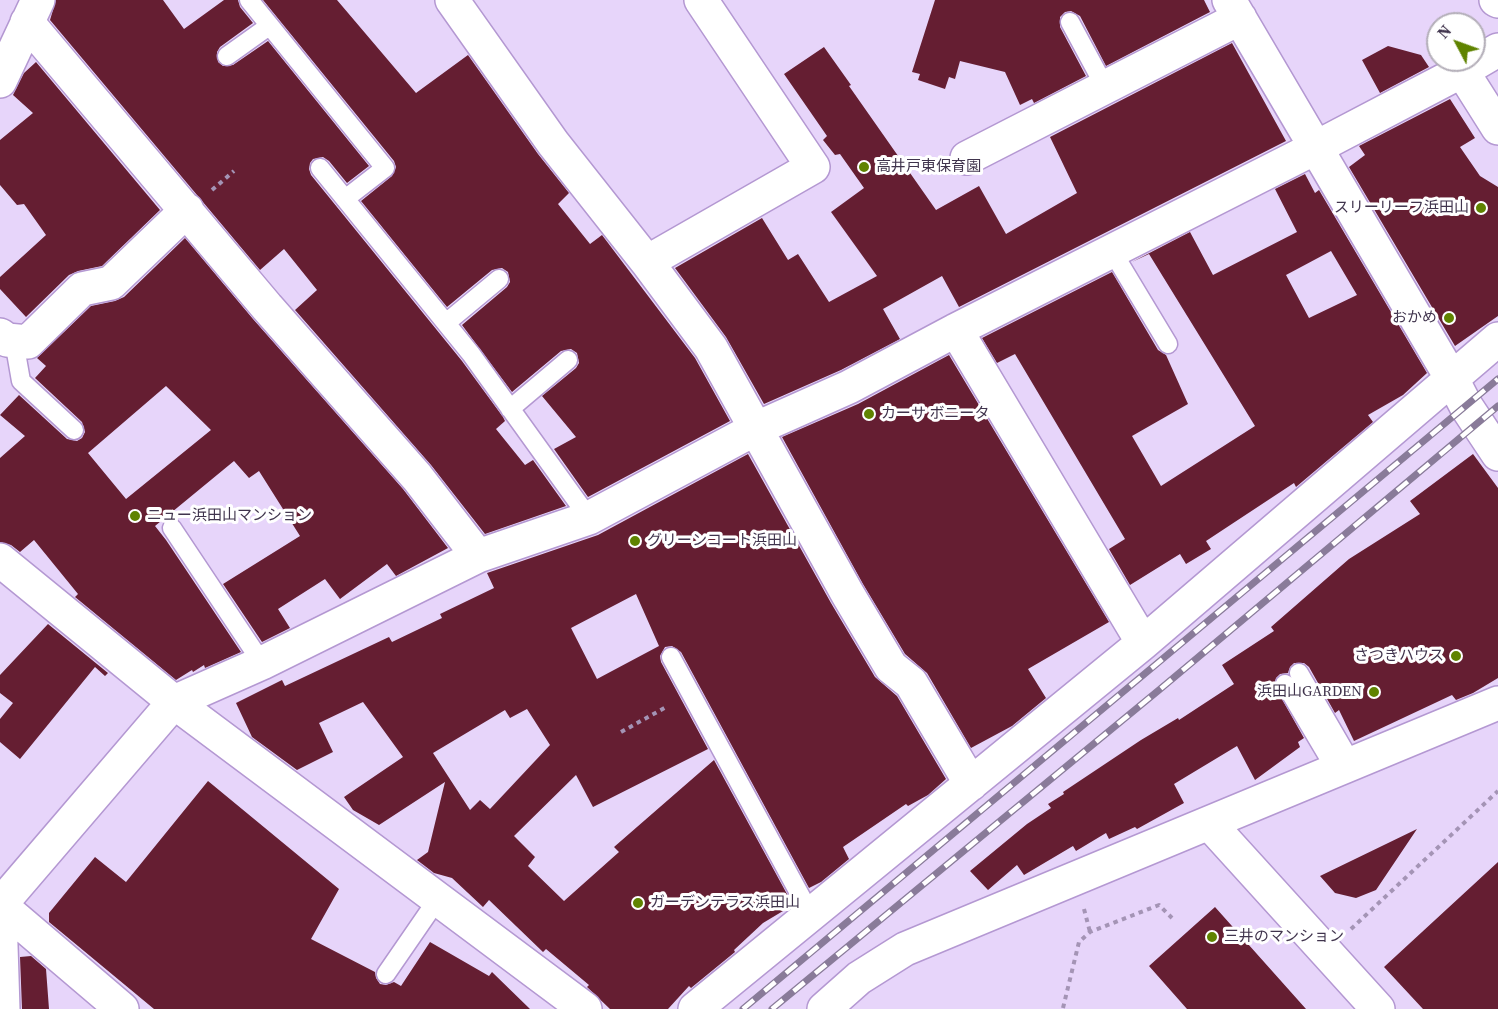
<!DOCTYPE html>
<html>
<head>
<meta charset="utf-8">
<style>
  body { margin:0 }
  #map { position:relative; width:1498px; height:1009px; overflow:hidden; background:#e7d5fa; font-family:"Source Serif 4",serif }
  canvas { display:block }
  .north { position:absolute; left:1426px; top:12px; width:60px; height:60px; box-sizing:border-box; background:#fff; border:2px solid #b3aeb8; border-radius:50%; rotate:311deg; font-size:16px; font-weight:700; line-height:24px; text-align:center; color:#40344d }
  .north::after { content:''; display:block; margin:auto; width:21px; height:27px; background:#5f8300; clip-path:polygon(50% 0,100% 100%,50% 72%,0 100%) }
</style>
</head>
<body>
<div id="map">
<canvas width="1498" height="1009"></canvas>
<div class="north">N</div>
</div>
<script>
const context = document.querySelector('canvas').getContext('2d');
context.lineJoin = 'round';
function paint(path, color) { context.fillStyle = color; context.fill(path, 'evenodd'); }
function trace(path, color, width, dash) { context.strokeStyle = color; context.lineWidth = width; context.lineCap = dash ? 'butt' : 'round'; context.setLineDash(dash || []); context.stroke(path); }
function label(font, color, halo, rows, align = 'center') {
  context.font = font + ' "Source Serif 4","Noto Sans JP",serif'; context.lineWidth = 6; context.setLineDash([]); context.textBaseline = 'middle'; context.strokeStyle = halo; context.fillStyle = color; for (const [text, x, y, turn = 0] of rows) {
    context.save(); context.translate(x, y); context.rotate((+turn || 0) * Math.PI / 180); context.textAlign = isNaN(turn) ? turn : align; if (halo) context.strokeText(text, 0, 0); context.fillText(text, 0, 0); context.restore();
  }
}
paint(new Path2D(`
  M56,0H163L184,29L224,0H238L240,7L253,23L220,47L217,52L218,62L223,66L233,65L268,41L369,166L347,183L329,161L323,157L313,159L310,163L309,169L311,175L462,361L503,417L505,421L496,429L525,465L533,460L566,506L485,534L431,465L295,310L317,290L284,249L260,270L50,20Z
  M263,0H337L416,93L468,55L538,154L569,193L558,204L590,244L602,235L695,358L730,421L588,497L554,449L576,437L542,396L576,368L579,363L577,353L571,349L561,351L512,392L462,325L507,287L510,282L508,272L502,268L492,270L447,307L361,201L392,176L396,167L394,161Z
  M935,0H1204L1210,12L1106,66L1080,16L1071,11L1065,12L1060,17V27L1086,76L1034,103L1032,99L1020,105L1005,72L960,61L955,79L949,77L945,89L918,80L920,74L912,72Z
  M1232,43L1286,141L959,307L942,276L883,309L900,339L841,370L764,404L726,337L675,268L762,218L788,260L798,254L829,302L877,276L831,212L864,188L840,154L835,155L823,140L827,136L784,74L824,47L851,85L849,86L936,210L979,186L1006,234L1077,193L1050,137Z
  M1388,46L1421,55L1429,67L1380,93L1362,60Z
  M36,62L160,210L102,266L78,271L69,275L26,317L0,289V277L46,235L24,204L17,205L0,185V140L33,113L13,95L24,73Z
  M1450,99L1475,138L1460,147L1480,176L1498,187V316L1455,346L1349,167L1365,155L1359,146Z
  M1305,174L1315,193L1319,190L1427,373L1403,395L1368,415L1373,422L1296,487L1294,483L1206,541L1211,549L1186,564L1180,554L1130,585L1109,549L1125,539L1015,354L997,363L982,338L1112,272L1158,350L1166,355L1188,404L1132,436L1161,486L1255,426L1149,254L1132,262L1190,232L1213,275L1297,232L1275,189ZM1331,251L1357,295L1309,318L1286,275Z
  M185,238L253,319L403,489L448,548L396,576L387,564L340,599L325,579L278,609L290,628L262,642L223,584L300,536L259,471L249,478L234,461L155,526L166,540L241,652L205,668L204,665L193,672L192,670L176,680L75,597L78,594L34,540L20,552L11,545L0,542V458L25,436L0,415L19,395L67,439L77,441L82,438L85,432L82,422L35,378L46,366L37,358L91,306L115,301L124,297ZM166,386L211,430L126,499L88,453Z
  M949,355L1109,622L1028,669L1046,698L1012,726L971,748L927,673L905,654L863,584L782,437L858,404Z
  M748,454L831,603L875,677L897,696L946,779L928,795L908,806L906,804L843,847L849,859L821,882L809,888L681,652L672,646L665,647L660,656L661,662L708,749L593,807L576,775L514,836L535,857L528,866L564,901L619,852L614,847L714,760L793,905L763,923L734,950L735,952L691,988L689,986L668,1009H610L587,987L589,985L546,949L543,952L489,900L483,907L452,878L434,873L417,860L428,852L445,782L379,825L353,810L344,797L403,757L363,702L319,723L333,752L297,770L252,737L236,703L282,680L285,686L389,637L392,642L442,618L440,614L494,588L487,573L598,535ZM636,594L659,646L597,679L571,628ZM527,709L550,745L490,809L480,800L470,810L433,753L505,710L510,718Z
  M1473,454L1498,488V678L1473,693L1456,700L1452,695L1354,741L1339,710L1335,713L1309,667L1304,663H1294L1290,667L1288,673L1280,674L1276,678L1274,685L1304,738L1298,742L1300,747L1255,780L1237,746L1174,784L1184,803L1137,829L1135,827L1109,839L1106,833L1076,851L1073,846L1024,875L1017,865L988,890L970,871L1027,824L1051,808L1048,804L1064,794L1063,792L1141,740L1178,718L1179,720L1234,684L1222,665L1274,631L1271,627L1349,559L1420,514L1410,501Z
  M48,624L108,673L105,676L95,667L20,759L0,742V719L13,703L0,693V675Z
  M208,781L339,889L311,939L375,972L376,978L380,984L386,985L394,982L401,986L430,942L489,976L492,972L530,1009H154L49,922V913L95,857L126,882Z
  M1417,829L1376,890L1356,898L1335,893L1320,876Z
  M1498,862V1009H1423L1384,967Z
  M1215,907L1306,1009H1187L1149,966Z
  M31,956L46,969L49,1009H22L20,957Z`), '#651e32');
const service = new Path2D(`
  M249,0L385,168L345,199
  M1070,22L1105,87
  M227,56L269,26
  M320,168L471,354L589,518
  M1112,251L1168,344
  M446,323L499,279
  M14,341L21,381L74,430
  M510,409L568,360
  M172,528L262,663
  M671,657L811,915
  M1299,673L1352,764
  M1285,684L1336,770
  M386,974L437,900`);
const minor = new Path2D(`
  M452,0L553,143L647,262L711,348L847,593L891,667L911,683L971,784
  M1229,0L1452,379L1466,406L1498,454
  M1496,0L1498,1
  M27,22L267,307L417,477L478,556
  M1462,71L1498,128
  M0,81L38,0
  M967,158L1240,18
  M647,262L813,167L701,0
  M956,330L1143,643
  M0,335L7,340L28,342L82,289L111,283L187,210
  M0,560L174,702L585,1009
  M1209,823L1378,1009
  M0,905L174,702L262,663L478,556L589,518L757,428L849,387L956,330L1317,147L1462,71L1498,50
  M0,905L122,1009
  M0,914L3,1009
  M695,1009L1143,643L1498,339
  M824,1009L859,978L905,949L1498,703`);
trace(service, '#b498d2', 21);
trace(minor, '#b498d2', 36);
trace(new Path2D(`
  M212,190L234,171
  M621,732L668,706
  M1084,909L1090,932
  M1351,929L1498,791
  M1063,1008L1079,942L1090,932L1159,905L1172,918`), '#a494b5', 4, [4.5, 4.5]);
trace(service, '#fff', 18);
trace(minor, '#fff', 33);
const rail = new Path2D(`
  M743,1009L1498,379
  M772,1009L1159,690L1498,406`);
trace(rail, '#897b99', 7);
trace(rail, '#fff', 4.5, [14]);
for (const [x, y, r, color] of [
  [864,167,6,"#5f8300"],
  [1481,208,6,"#5f8300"],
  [1449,318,6,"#5f8300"],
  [869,414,6,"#5f8300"],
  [135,516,6,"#5f8300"],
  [635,541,6,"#5f8300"],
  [1456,656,6,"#5f8300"],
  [1374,692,6,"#5f8300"],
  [638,903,6,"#5f8300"],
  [1212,937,6,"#5f8300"]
]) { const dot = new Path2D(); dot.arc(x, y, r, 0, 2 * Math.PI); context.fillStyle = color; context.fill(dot); trace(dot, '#fff', 2); }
label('15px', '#40344d', '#fff', [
  ["高井戸東保育園",876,167],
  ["スリーリーフ浜田山",1469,208,"right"],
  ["おかめ",1437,318,"right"],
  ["カーサ ボニータ",881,414],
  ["ニュー浜田山マンション",147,516],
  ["グリーンコート浜田山",647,541],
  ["さつきハウス",1444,656,"right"],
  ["浜田山GARDEN",1362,692,"right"],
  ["ガーデンテラス浜田山",650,903],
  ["三井のマンション",1224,937]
], 'left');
</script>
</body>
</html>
